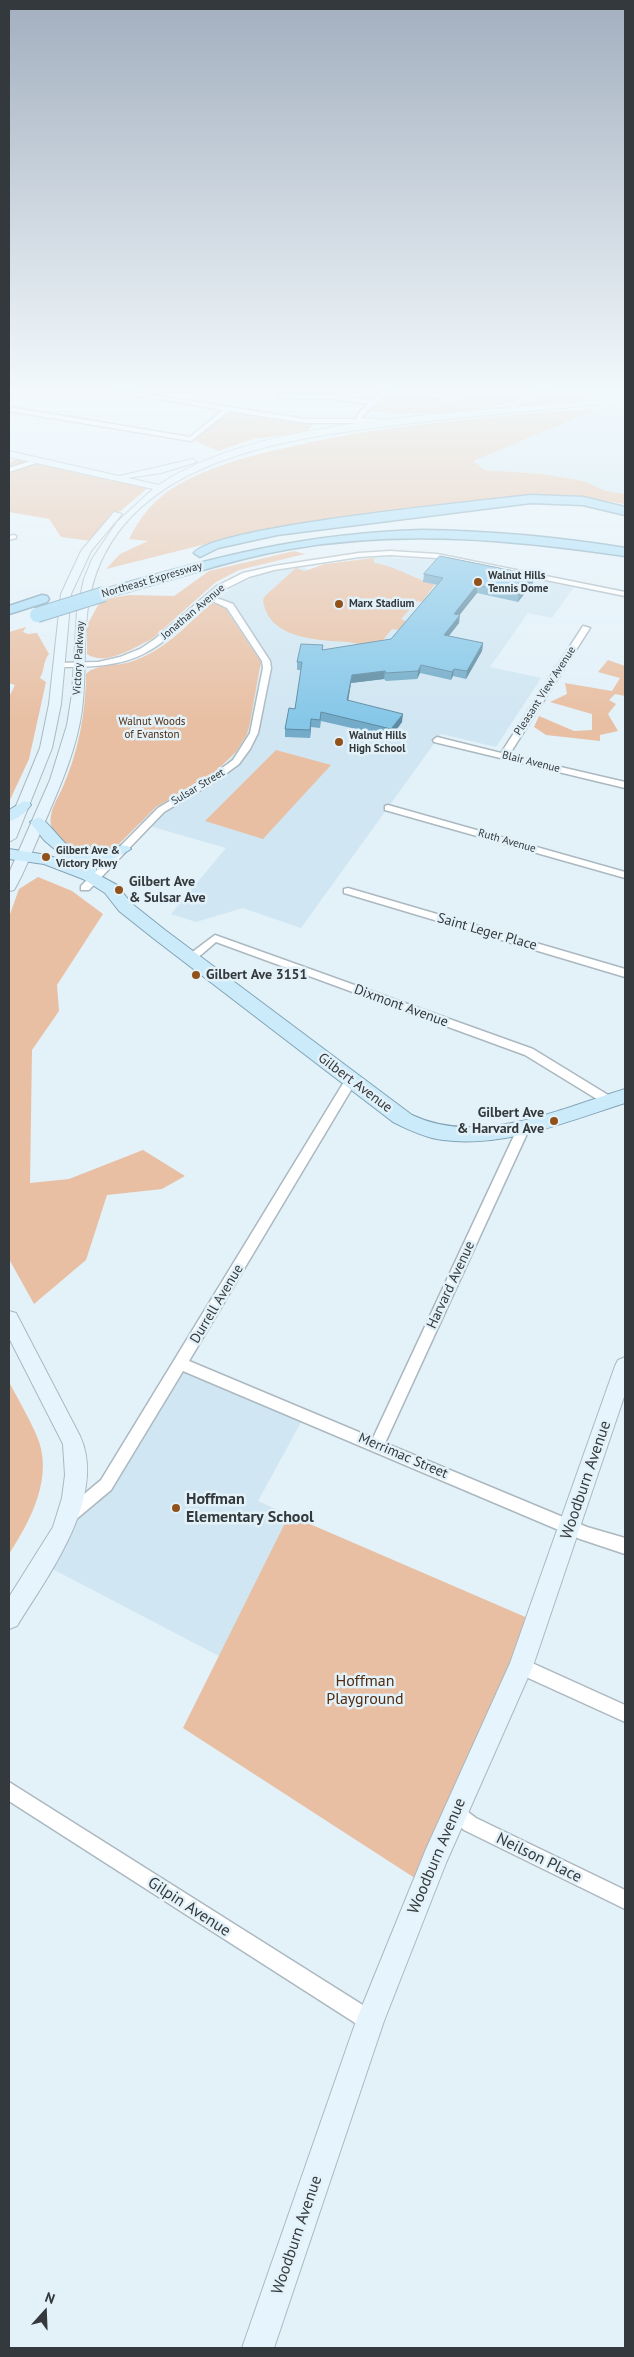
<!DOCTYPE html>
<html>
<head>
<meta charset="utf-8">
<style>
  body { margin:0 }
  #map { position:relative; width:634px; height:2357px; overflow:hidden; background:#e3f1f9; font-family:"PT Sans",sans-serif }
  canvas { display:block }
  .frame { position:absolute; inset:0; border:10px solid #33393c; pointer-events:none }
  .north { position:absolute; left:20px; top:2287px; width:50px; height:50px; -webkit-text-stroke:4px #e3f1f9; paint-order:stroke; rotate:20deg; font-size:14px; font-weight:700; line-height:20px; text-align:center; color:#33393c }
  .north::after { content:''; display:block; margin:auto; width:18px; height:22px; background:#33393c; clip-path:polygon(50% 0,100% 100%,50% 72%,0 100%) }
</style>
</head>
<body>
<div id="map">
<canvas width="634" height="2357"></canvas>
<div class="frame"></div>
<div class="north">N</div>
</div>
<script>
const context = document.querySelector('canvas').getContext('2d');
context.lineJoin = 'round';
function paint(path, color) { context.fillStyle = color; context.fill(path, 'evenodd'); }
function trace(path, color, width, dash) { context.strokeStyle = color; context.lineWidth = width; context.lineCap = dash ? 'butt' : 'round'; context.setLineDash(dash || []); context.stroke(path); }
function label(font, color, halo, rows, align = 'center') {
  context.font = font + ' "PT Sans",sans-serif'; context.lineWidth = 5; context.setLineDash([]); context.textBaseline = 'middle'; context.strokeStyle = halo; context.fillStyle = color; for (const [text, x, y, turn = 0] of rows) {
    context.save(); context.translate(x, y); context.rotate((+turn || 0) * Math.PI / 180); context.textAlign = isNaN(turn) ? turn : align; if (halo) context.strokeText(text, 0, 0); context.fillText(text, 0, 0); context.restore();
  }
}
paint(new Path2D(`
  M569,391H625V494L606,491L584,481L543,474L485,470L472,461L617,401Z
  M381,557L441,560L574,587L552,618L528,613L490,667L541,678L496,747L441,734L301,928L243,908L196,922L171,914L226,848L139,823L162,803L221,769L236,752L246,736L261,668L256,653L223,605L211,603L238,584L266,573L303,567L309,570L353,560Z
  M181,1364L305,1415L258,1501L289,1515L221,1657L43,1564L62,1532L106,1485Z`), '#d0e6f2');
paint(new Path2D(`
  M370,391H419L446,401L460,400L475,391H530C505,415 404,416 370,411L379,402L360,398Z
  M549,391H561L593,400L513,408L534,400Z
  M594,408L591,412L473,461L485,470L543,474L584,481L606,491L625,494V504L577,496H525L409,509L262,530L106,569L120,554L148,541L129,539C140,517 154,499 176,486C212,465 253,455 293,446C392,423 493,417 594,408Z
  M228,409L315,421L306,432L253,439L218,451L191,439Z
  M20,457L150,486L118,513L92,541L61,537L49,519L9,512V463Z
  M294,551L305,554L239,570L216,582L152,639C135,647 105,667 87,654V625L101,600L129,595L174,596L209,571Z
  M374,558V563C399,567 413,579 435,584L422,602L417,601L401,619L406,621L398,630L392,629L378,646C367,647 358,643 347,642C317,640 268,639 263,600L265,596L296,568L305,571L325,564Z
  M211,603L223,605L261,662L249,727L246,736L236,752L213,774L156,807L115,848L112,847C103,855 87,858 77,851C69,845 55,837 52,828C47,814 57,800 62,789C78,753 86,713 86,674C95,664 118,666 130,662C163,652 186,626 211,603Z
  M26,627L23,632L28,634L37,633L49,654C43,661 45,669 40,678L46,682L29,759L9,802V697L15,685L9,683V632Z
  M608,660L625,666V696L615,694L609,700L616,704L608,714L618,731L600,735V741L546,735L534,727L539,716L574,731L592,730V714L550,702L567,694L565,683L612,691L620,678L598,672Z
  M276,750L331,765L263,839L205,821Z
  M38,877L72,891L103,914L57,985L59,1011L32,1050L30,1183L69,1179L143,1150L185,1176L162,1189L107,1195L86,1260L34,1304L9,1259V917L19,889Z
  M9,1382C18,1399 28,1416 36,1434C55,1475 31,1520 9,1554Z
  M289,1515L537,1622L424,1884L183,1728Z`), '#e8bfa3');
const street = new Path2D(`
  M113,391H128L305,419H356L359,412L368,404L334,399L278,398L276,395H334L371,401L382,391H389L361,418L398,421L395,423H305L229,411L191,441L9,411V407L190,437L223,410Z
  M37,459L39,462L9,472V468Z
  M14,535L16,536V538L9,540V536Z
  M390,551L437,554L625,592V596L437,558L390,555L359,557L274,570L249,577L223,590L214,597L233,604L270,661L271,668L258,733L250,749L239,764L216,781L164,812L89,890H81V886L158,808L210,777L233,760L250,733L263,668L262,661L227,608L210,600C190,618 170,639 147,652C120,667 88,667 59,667L55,665L56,663L98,662L120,657L140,649L155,639L217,586L243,573L274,566L359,553Z
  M583,626L590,628L509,755L625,782V788L434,742L433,740L437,737L501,753Z
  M388,805L625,872V878L385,810V806Z
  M348,888L625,969V977L344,893V889Z
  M215,935L533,1049L613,1098L615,1101L613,1104H605L525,1055L216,942L195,960H187V956Z
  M351,1076L357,1080L189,1361L373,1438L519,1125L525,1120L529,1122L531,1125L385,1443L587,1527L625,1538V1554L580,1539L183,1371L111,1490L74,1521L69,1523L64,1521L61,1516L64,1511L101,1480L347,1077Z
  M521,1658L625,1705V1722L515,1672L513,1666L515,1660Z
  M9,1782L377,2014L380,2021L377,2028L370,2031L363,2028L9,1801Z
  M456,1803L476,1818L625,1890V1909L464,1830L450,1818L447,1812L450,1806Z`);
const secondary = new Path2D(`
  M536,391H547L514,407L625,398V402C549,410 473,415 397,425C284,439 118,460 90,596C82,633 87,672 82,710C76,754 56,795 39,836C31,854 24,873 14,890L9,891V873L50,780L67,725L72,694L77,611L84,579L92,559L117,522L153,489L9,457V451L119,476L193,459L197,462L161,473L128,478L159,485C247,425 409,417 514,407L510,405L511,403Z
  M114,512L122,514L91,551L71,594L61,704L52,748L16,838L9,842V823L40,748L49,704L61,594L81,551Z
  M9,1311L16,1313L80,1436C108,1497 47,1577 17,1626L9,1629V1597L53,1527L62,1498L65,1475L63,1444L9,1338Z
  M625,1357V1394L533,1666L446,1863L384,2021L274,2348H242L356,2021L426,1849L510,1663L615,1366L618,1360Z`);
const primary = new Path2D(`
  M24,801L29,802L31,805C26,812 17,820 9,821V810Z
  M38,817C49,820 64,848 79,853C98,861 112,842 128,846L131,849L116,858L91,864L97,870L95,873L117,885L131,903L165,930L412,1115C479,1147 560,1109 625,1089V1103C568,1121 505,1148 443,1140C426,1138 409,1130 393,1122L153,938L119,911L105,893L83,879L44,864L9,859V849L47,855L72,864L44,840L30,822Z`);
const highway = new Path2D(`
  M531,495L583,497L625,507V515L583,505L531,503L277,535L218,548L200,557L194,553C215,526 482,501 531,495Z
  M422,530C491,531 558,537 625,548V556C514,540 403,529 290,549C227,560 167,582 104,598L97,594L99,591C210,558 305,533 422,530Z
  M42,595L47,596L49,599L47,602L9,614V606Z`);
trace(street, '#abb8c0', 3);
trace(secondary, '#abb8c0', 2);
trace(primary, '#80a4b6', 2);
trace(highway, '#80a4b6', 3);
paint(street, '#fff');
paint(secondary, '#e6f5fd');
paint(primary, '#ccebfa');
paint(highway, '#aaddf7');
const highwayBridge = new Path2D(`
  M37,615L104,594`);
trace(highwayBridge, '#80a4b6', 16, []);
trace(highwayBridge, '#aaddf7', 14);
paint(new Path2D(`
  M424,574L533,583L518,602L477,593L459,615V623L449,636L483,643L482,651L466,679L453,676L451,680L420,673L417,679L386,681L384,679L351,683L348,701L402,722L391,737L321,721L320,728L311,727L310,738L285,737V729L295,709L301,670H297V662L323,645V650L391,639L438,585L423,582Z`), '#73abc8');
paint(new Path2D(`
  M534,575L533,583L518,602L519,594Z
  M477,585V593L454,622V614Z
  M460,615L459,623L443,643L444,635Z
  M483,643L482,651L466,679L467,671Z
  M421,665L420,673L417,679L418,671Z
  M454,669L453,676L451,680L452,672Z
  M385,671L384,679L351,683L347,708V700L352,675Z
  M403,714L402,722L391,737V729Z
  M311,719V727L310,738V730Z`), '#5e8ba2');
const building = new Path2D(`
  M440,556L534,575L519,594L477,585L454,614L460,615L444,635L483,643L467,671L454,669L452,672L421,665L418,671L386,673L385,671L352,675L347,700L403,714L391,729L321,712L320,720L311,719L310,730L285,729L289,708L295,709L302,662H297L301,644L323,645L322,650L391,639L443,578L424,574Z`);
paint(building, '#86c7e8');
trace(building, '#5e8ba2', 1);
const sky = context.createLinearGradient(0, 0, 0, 721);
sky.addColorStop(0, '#a3afbf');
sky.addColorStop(0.54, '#f2f9fc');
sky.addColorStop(1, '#f2f9fc00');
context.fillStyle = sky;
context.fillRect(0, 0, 634, 721);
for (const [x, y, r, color] of [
  [478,582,5,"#91511b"],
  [339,604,5,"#91511b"],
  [339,742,5,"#91511b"],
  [46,857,5,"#91511b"],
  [119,890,5,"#91511b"],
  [196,975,5,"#91511b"],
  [554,1121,5,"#91511b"],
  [176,1508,5,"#91511b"]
]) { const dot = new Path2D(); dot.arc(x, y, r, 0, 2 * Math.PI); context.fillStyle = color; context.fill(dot); trace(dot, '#e3f1f9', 2); }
label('bold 11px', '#33393c', '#e3f1f9', [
  ["Walnut Hills",488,576],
  ["Tennis Dome",488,589],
  ["Marx Stadium",349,604],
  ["Walnut Hills",349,736],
  ["High School",349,749],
  ["Gilbert Ave &",56,851],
  ["Victory Pkwy",56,864]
], 'left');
label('11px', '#33393c', '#e3f1f9', [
  ["Northeast Expressway",152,580,-16],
  ["Jonathan Avenue",193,612,-40],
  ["Victory Parkway",79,658,-87],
  ["Pleasant View Avenue",545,691,-57],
  ["Blair Avenue",531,762,14],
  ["Sulsar Street",198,787,-31],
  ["Ruth Avenue",507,841,16]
]);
label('11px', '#502c10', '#e3f1f9', [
  ["Walnut Woods",152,722],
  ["of Evanston",152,735]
]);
label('bold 14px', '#33393c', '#e3f1f9', [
  ["Gilbert Ave",129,882],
  ["& Sulsar Ave",129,898],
  ["Gilbert Ave 3151",206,975],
  ["Gilbert Ave",544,1113,"right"],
  ["& Harvard Ave",544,1129,"right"]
], 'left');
label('14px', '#33393c', '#e3f1f9', [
  ["Saint Leger Place",487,932,16],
  ["Dixmont Avenue",401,1006,20],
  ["Gilbert Avenue",355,1083,37],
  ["Harvard Avenue",451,1285,-65],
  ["Durrell Avenue",217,1304,-59],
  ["Merrimac Street",403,1456,23]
]);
label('16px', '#33393c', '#e3f1f9', [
  ["Woodburn Avenue",586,1480,-71],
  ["Woodburn Avenue",437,1856,-67],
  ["Neilson Place",539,1858,26],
  ["Gilpin Avenue",189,1907,33],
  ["Woodburn Avenue",297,2235,-71]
]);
label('bold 16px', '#33393c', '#e3f1f9', [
  ["Hoffman",186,1499],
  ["Elementary School",186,1517]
], 'left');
label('16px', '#502c10', '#e3f1f9', [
  ["Hoffman",365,1681],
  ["Playground",365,1699]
]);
</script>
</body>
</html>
